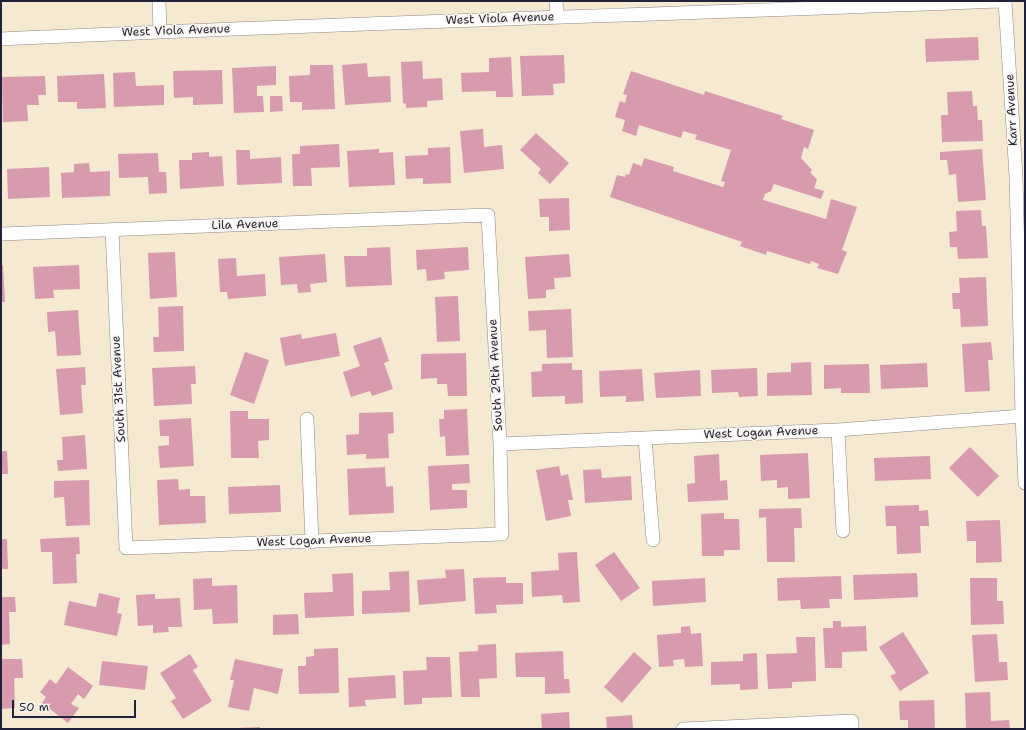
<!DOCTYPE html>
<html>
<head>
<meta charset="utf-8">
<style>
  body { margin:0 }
  #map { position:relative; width:1026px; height:730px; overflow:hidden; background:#f5e9d2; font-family:"Shantell Sans",sans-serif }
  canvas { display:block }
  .frame { position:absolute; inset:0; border:2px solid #22223b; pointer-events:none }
  .scale { position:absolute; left:12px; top:700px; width:124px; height:18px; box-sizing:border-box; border:2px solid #22223b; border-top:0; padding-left:5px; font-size:12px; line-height:14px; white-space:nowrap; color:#22223b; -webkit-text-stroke:3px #fbf7ec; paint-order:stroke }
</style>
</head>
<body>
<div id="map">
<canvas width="1026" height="730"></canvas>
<div class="frame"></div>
<div class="scale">50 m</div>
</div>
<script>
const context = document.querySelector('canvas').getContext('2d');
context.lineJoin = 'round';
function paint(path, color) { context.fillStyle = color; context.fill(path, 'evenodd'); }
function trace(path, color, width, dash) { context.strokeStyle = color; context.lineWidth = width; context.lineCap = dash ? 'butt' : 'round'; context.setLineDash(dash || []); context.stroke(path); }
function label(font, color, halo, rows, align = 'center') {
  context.font = font + ' "Shantell Sans",sans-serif'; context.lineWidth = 3; context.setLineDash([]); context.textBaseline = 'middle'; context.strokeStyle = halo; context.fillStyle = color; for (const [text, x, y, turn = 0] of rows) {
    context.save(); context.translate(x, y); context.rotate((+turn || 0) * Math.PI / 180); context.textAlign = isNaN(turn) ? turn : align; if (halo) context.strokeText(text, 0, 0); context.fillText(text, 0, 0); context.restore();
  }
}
paint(new Path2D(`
  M978,37L979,60L926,62L925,39Z
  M564,55L565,83L553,84L554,95L522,96L520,56Z
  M511,57L513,97H496V91L462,92L461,73L489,72V58Z
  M422,61L423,79L442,78L443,100L427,101V107L406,108V104L403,103L401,62Z
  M367,63L368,77L390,76L391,102L345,105L342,65Z
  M310,65H333L335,109L302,110V102H290L289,76L310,75Z
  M276,66V85L257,86V96H263L264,112L234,113L232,68Z
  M222,70L223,104L193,105V97L174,98L173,71Z
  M631,71L704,95L705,91L783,116L781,119L814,130L808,149L804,147L801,158L812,170L810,172L817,180L814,188L824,191L821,199L774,184L771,191L765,194L763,200L826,219L831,199L857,207L842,250L847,252L838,274L817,268L819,264L811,261L810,264L767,251L766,255L740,246L742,242L610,197L617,175L625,177L626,174L629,175L633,163L642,166L644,158L674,167L673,171L723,187L725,182L721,181L731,150L695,139L697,135L683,131L681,138L639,125L636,136L622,131L625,120L615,117L620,101L625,103L627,95L623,94Z
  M135,72L136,86L164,85V105L114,107L113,73Z
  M104,74L106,108L77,109V102H58L57,76Z
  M45,76L46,95H38L39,105H27L28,121L3,122L2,77Z
  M972,91L973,106H977L978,120H982L983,141L942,142L941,115H948L947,92Z
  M270,96H282L283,111L270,112Z
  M483,129L484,147L502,145L504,169L464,173L460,131Z
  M536,133L569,163L550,184L538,173L541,169L520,150Z
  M339,144L340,167L311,168L312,186H293L292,154H300V146Z
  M450,147L451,183L423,184V178L406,179L405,156L428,155V148Z
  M379,149V153L393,152L395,185L349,187L347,151Z
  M982,149L986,200L958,202L956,174L949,175L947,160H940V152Z
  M236,150H250V159L281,157L282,183L237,185Z
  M209,152V157L222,156L224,186L180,189L179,160H192V153Z
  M158,153L159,172H166L167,193L149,194L148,177L119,178L118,154Z
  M89,163L90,172L110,171V196L62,198L61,173L74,172V164Z
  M49,167L50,197L8,199L7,169Z
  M569,198L570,230L549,231V217H540L539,199Z
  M981,210L982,226H986L988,258L958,259L957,247H950L949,232L957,231L956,211Z
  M390,247L392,285L346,287L344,256H367V248Z
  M468,247L469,270L444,272L445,279L427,281L426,269L417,270L416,250Z
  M175,252L177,297L150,299L148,253Z
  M325,254L327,282L310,284L311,292L298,293L297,284L281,285L279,257Z
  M569,254L571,277L554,278L555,289L546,290V298L528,299L525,257Z
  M236,258L237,276L265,274L266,296L228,299L227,292H220L218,259Z
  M1,265H3L5,302H1Z
  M79,265L80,289L53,290L54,298L35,299L33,267Z
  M986,277L988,326L961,327L960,309H953L952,293H960L959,278Z
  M458,296L460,341L437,342L435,297Z
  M183,306L184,351L154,352L153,337H159L158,307Z
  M571,309L573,357L547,358L546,330L529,331L528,311Z
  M78,310L81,355L57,356L55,331L48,332L47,312Z
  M336,333L340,356L285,366L280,338L301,334L302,339Z
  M381,337L389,361L384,363L393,389L372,396L370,391L351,397L343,372L360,366L353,346Z
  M991,342L993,360H988L990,391L965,392L962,344Z
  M245,352L269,360L254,404L230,395Z
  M466,353L467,396H448L447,384H437V378L421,379V354Z
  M811,362L812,395L767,396V373L791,372V363Z
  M572,363V370H582L583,403L565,404V396L532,397L531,372L542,371V364Z
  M927,363L928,387L881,389L880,365Z
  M869,364L870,393H841V388L824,389V365Z
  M195,366L196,384H191L192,404L154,406L152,368Z
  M85,367L86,385H81L83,413L60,415L56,369Z
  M757,368L758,396L739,397L738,392L712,393L711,370Z
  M642,369L644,401L626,402V396L600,397L599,371Z
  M700,370L701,396L656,398L654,373Z
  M467,409L469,455L446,456L445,436L440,437L439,419H444V410Z
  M230,411H248V419H269V440L258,441L259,458H231Z
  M393,412L394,433L388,434L389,458L366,459V454L347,455L346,435L359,434V413Z
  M191,418L194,466L160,468L158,446L169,445V436H160L159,420Z
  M85,435L87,469L58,471L57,460H63L62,437Z
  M970,447L999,476L978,497L949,468Z
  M1,451H7L8,474H1Z
  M808,453L810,498L788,499V487L777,488V480L761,481L760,455Z
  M719,454L720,481L727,480L728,500L688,502L687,484L695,483L694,456Z
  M930,456L931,479L875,481L874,458Z
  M469,464L470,483L452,484V490H467V508L430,510L428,466Z
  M559,466L561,476L568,474L573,500H568L571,516L546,521L536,470Z
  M385,467L386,487L393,486L394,513L349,515L347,469Z
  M601,469L602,478L631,476L632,500L585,503L583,470Z
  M178,479L179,490L190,489V496H205L206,523L159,525L157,480Z
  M89,480L90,525L66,526L64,497L54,498V481Z
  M280,485L281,512L229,514L228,487Z
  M919,505V511L928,510L929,526H920L921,553L897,554L896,526H886L885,506Z
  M801,508L802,528H794L795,562H767L766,517L759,518V509Z
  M724,513V519H739L740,550H724V556H702L701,514Z
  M1000,520L1002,562L976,563V541H967L966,521Z
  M79,537L80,554H76L77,583L53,584L52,552H41L40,539Z
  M1,539H7L8,569H1Z
  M577,552L580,602L563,603L562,595L532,597L531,572L559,570L558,553Z
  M614,552L640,588L621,601L595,565Z
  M464,569L466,601L419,605L417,580L446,578L445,570Z
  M409,571L410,612L362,614V591L390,590L389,572Z
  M353,573L354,616L305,618L304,593L333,592L332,574Z
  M917,573L918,597L854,600L853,575Z
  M841,576L842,599H829L830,608L801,609L800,600L778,601L777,578Z
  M506,577V583H523V604L496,605L497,613L475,614L473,578Z
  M212,578V586L237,585L238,623L213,624L212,609L194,610L193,579Z
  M705,578L706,602L653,606L652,581Z
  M970,578H997V601H1003L1004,624L971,625Z
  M99,593L120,598L117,613L122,614L117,636L64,625L69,601L96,607Z
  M155,594V599L180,598L182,627H168L169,632L153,633V625L138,626L136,595Z
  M1,597H15L16,612H9L10,644L1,645Z
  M298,614L299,634L273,635V615Z
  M833,621H841V627L866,626L867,651L842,652V668H825L823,628H833Z
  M690,626L691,634L701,633L703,666L685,667L684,659L673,660L674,666L659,667L657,635L681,633V627Z
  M903,632L929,673L900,691L890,676L896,673L879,647Z
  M997,634L999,662H1007L1008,680L975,682L972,635Z
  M796,637H815L816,681L792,682V688L768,689L766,654L797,653Z
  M496,644L497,678L479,679L480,697H461L459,652L478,651V645Z
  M338,648L339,693L299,694L298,666H306V657L314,656V649Z
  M563,651L564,679H569L570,693L545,694V677H516L515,653Z
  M634,652L652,668L622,703L604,687Z
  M757,653L758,689L740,690V684L711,685V662L743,661V654Z
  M190,654L198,667L193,670L212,701L183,719L171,701L176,698L160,673Z
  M426,657H450L452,697L422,698V704L404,705L403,671L427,670Z
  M1,659H22L23,678H14L15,708L1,709Z
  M235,659L283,669L278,694L254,688L249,711L228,707L234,680H230Z
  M102,661L148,666L145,690L99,685Z
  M68,667L93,686L84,699L78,694L71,704L79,708L68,723L42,703L46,697L40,692L50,679L56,684Z
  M395,675L396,698L365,700L366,706L349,707L348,678Z
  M990,692L991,721L1009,720L1010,729H966L965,693Z
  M934,700L935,729H908V720H900L899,701Z
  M569,712L570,729H542L541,714Z
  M632,715L633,729H607L606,717Z
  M260,727V729H237V728Z`), '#d79bad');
const street = new Path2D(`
  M159,1L160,31
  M556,1L557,17
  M1005,1L1016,176L1022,416L1025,483
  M1,39C333,23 666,15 999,1
  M1,234L488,215L500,444L502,534L126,548L112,230
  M307,419L312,542
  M838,430L843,531
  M645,438L653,540
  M500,444L838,430L1022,416
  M683,729L852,721V729`);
trace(street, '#8c8686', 14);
trace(street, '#fff', 13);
label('12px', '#22223b', '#fbf7ec', [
  ["West Viola Avenue",500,19,-2],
  ["West Viola Avenue",176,31,-2],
  ["Karr Avenue",1012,110,-93],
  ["Lila Avenue",245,225,-2],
  ["South 29th Avenue",496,375,-93],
  ["South 31st Avenue",119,389,-93],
  ["West Logan Avenue",761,433,-2],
  ["West Logan Avenue",314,541,-2]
]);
</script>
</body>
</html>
